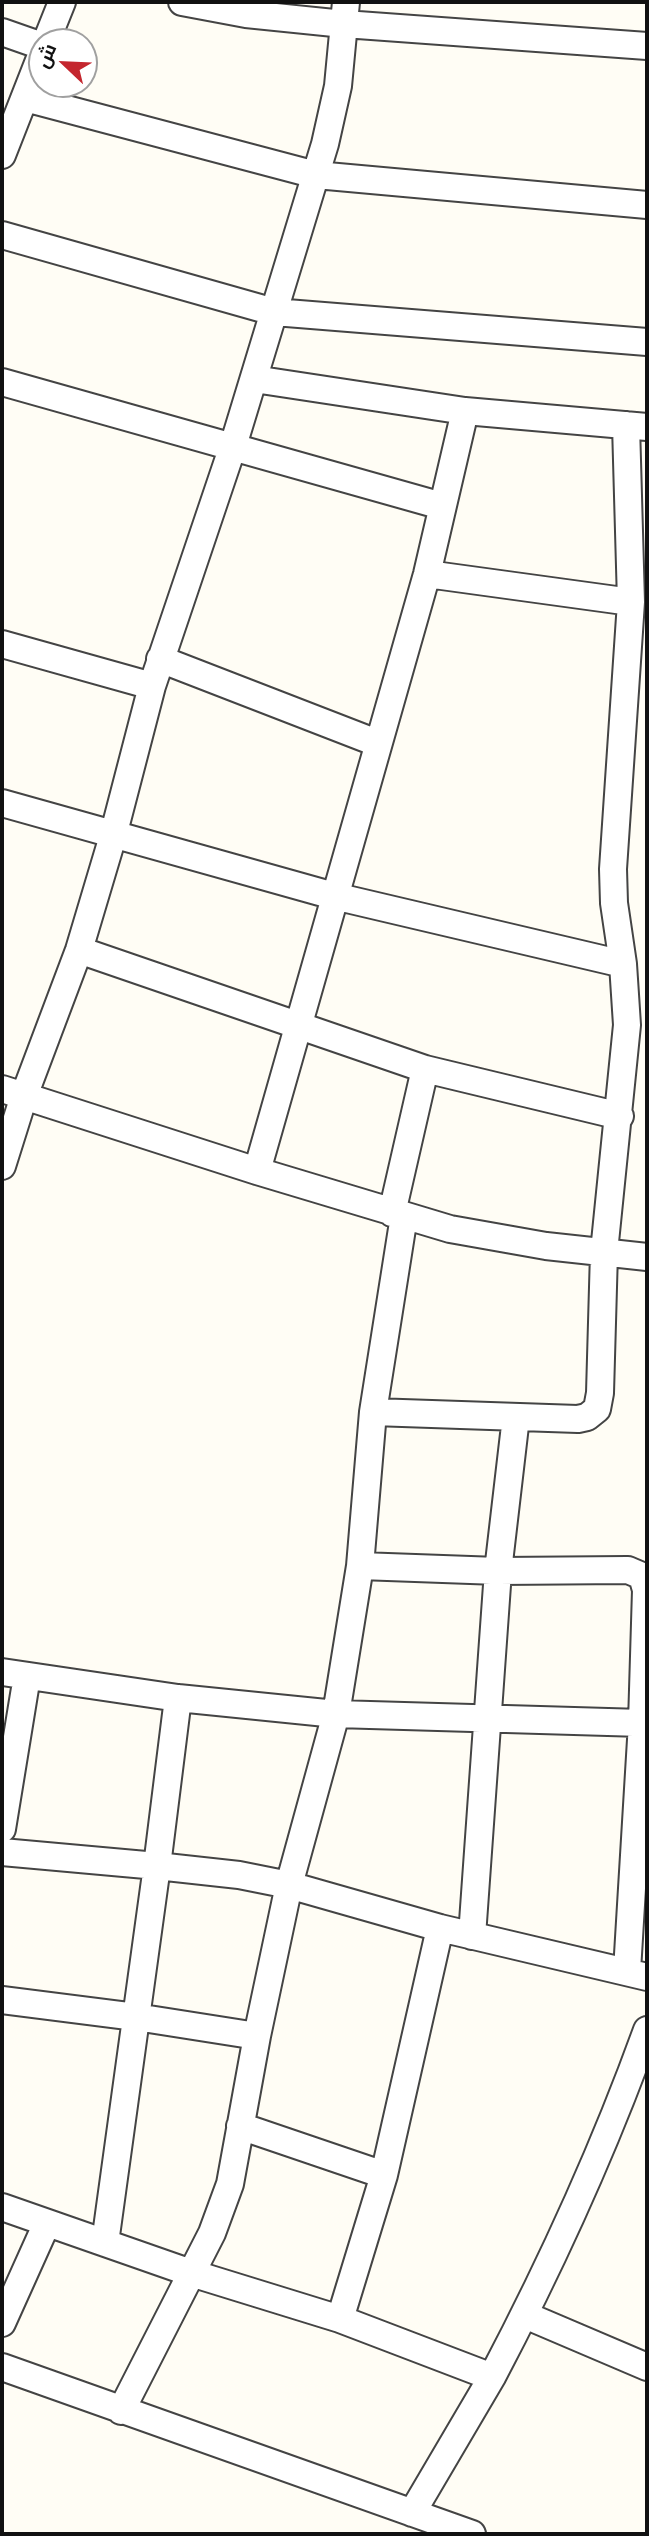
<!DOCTYPE html>
<html>
<head>
<meta charset="utf-8">
<style>
  body { margin:0 }
  #map { position:relative; width:649px; height:2536px; overflow:hidden; background:#fffdf5; font-family:"PT Serif",Cairo,serif }
  canvas { display:block }
  .frame { position:absolute; inset:0; border:4px solid #111; pointer-events:none }
  .north { position:absolute; left:28px; top:28px; width:70px; height:70px; box-sizing:border-box; background:#fff; border:2px solid #a0a0a0; border-radius:50%; rotate:293deg; font-size:19px; font-weight:700; line-height:28px; text-align:center; color:#111 }
  .north::after { content:''; display:block; margin:auto; width:24px; height:32px; background:#c4262e; clip-path:polygon(50% 0,100% 100%,50% 72%,0 100%) }
</style>
</head>
<body>
<div id="map">
<canvas width="649" height="2536"></canvas>
<div class="frame"></div>
<div class="north">ش</div>
</div>
<script>
const context = document.querySelector('canvas').getContext('2d');
context.lineJoin = 'round';
function trace(path, color, width, dash) { context.strokeStyle = color; context.lineWidth = width; context.lineCap = dash ? 'butt' : 'round'; context.setLineDash(dash || []); context.stroke(path); }
const minor = new Path2D(`
  M182,2L246,14L344,24L647,46
  M2,32L42,46
  M46,42L62,2
  M25,98L316,175L647,205
  M2,155L42,53
  M2,235L274,312L647,342
  M254,379L465,411L647,427
  M2,382L442,506
  M427,574L631,602
  M2,644L152,686
  M160,659L377,743
  M2,803L334,896L623,964L627,1025L604,1252L600,1393L597,1409L587,1417L578,1419L373,1412
  M79,950L425,1069L392,1213
  M623,964L614,903L613,869L631,602L626,425
  M425,1069L620,1116
  M2,1089L257,1171L450,1229L546,1246L647,1257
  M2,1166L24,1096L79,950L113,836L152,686L233,446L325,144L338,86L346,2
  M257,1171L427,574L465,411
  M360,1566L498,1571L628,1570L642,1576L646,1590L642,1723L627,1971
  M2,1672L178,1698L336,1714L642,1723
  M2,1829L27,1676
  M2,1852L157,1866L178,1698
  M472,1936L498,1571L516,1417
  M2,2000L136,2017L257,2036L289,1885L336,1714L360,1566L373,1412L404,1216
  M240,2126L384,2175
  M2,2207L191,2273L340,2319L492,2377L412,2513
  M105,2243L157,1866L239,1875L289,1885L440,1928L647,1977
  M525,2315L647,2367
  M340,2319L384,2175L440,1928
  M2,2323L47,2223
  M2,2367L472,2534
  M492,2377C551,2265 604,2149 647,2030
  M121,2411L212,2233L230,2184L257,2036`);
trace(minor, '#444', 30);
trace(minor, '#fff', 26);
</script>
</body>
</html>
